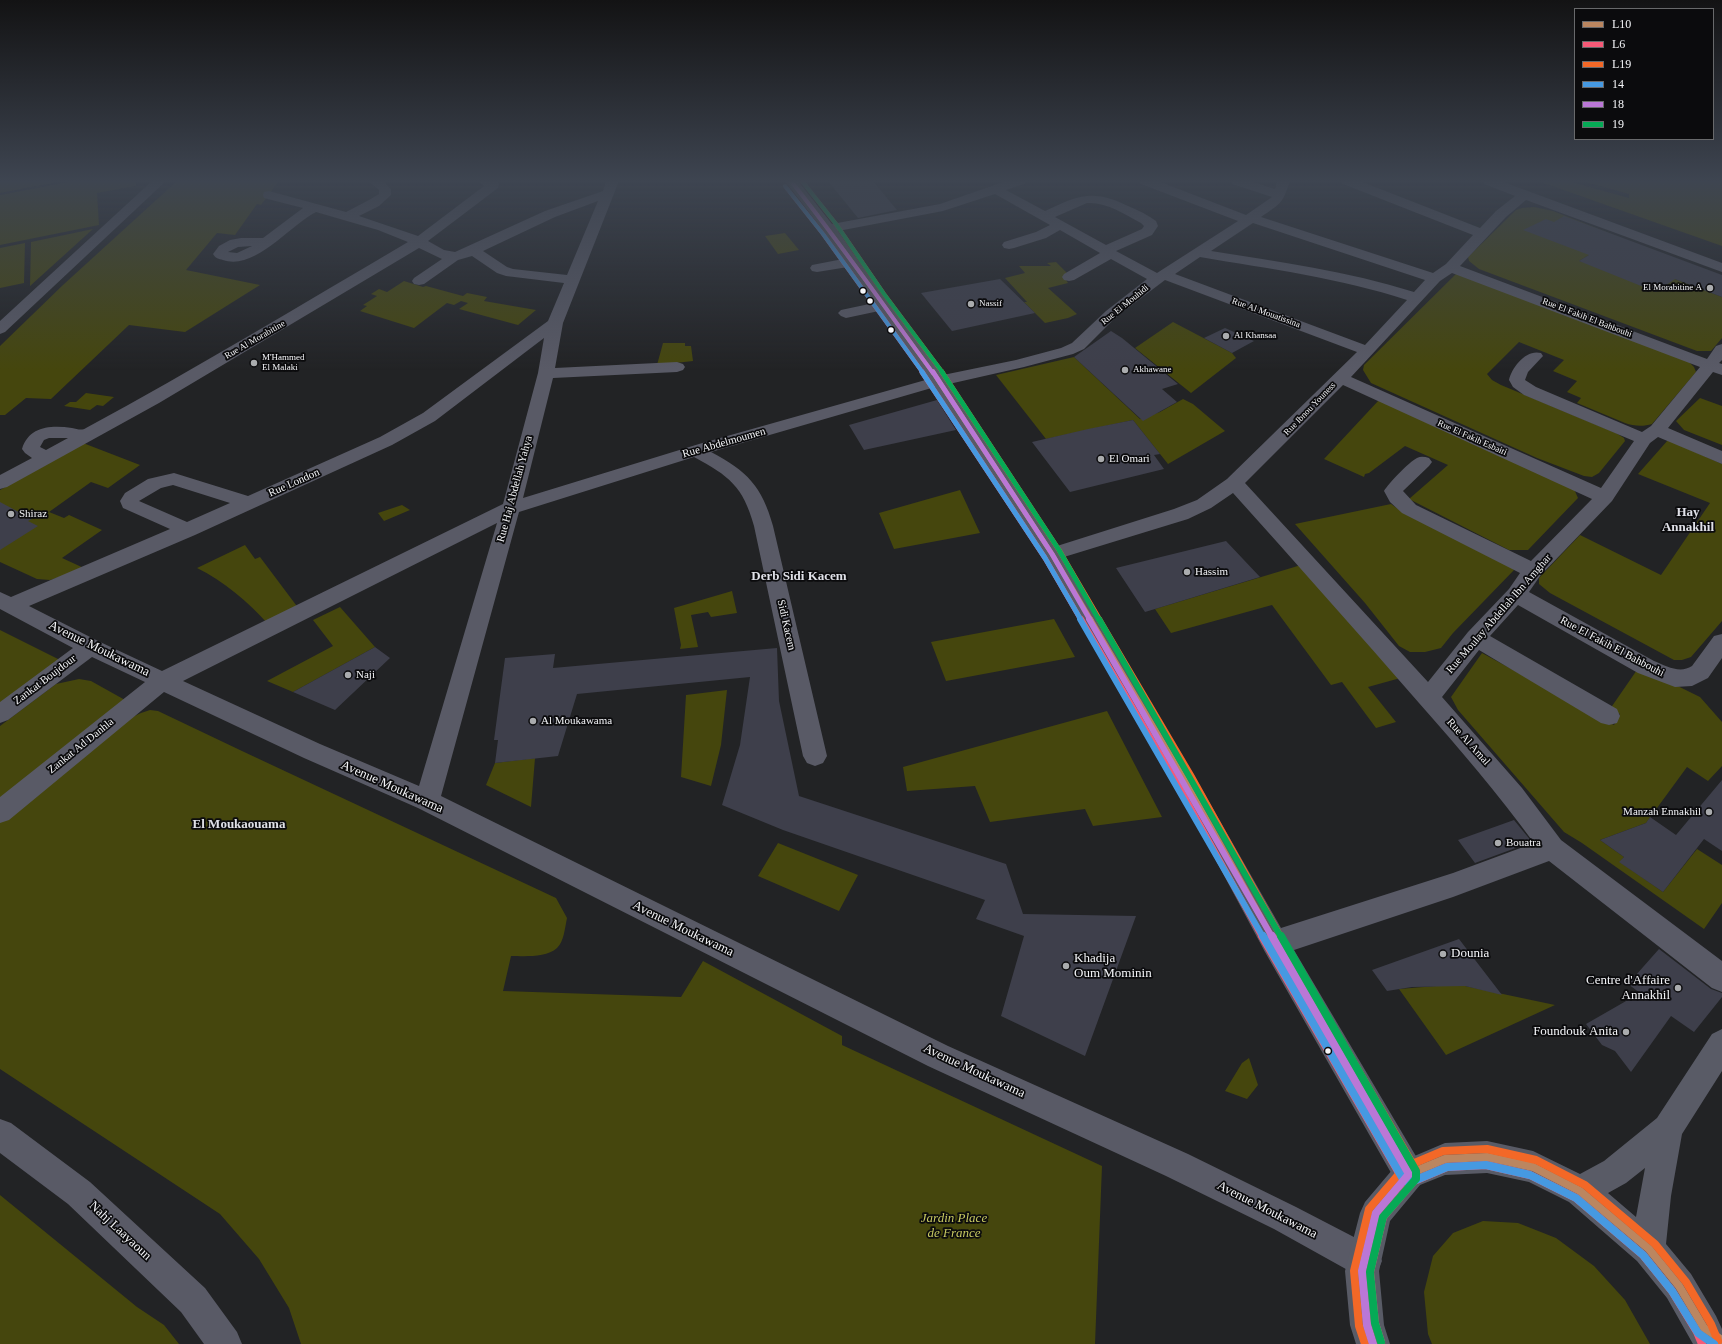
<!DOCTYPE html>
<html>
<head>
<meta charset="utf-8">
<style>
  body { margin:0 }
  #map { position:relative; width:1722px; height:1344px; overflow:hidden; background:#222325; font-family:"Times New Roman",serif }
  canvas { display:block }
  .legend { position:absolute; left:1574px; top:8px; width:140px; height:132px; box-sizing:border-box; background:#0b0b0d; border:1px solid #68696b; margin:0; padding:5px 7px; list-style:none; font-size:12px; color:#f4f5f8 }
  .legend li { display:flex; align-items:center; gap:8px; height:20px }
  .legend b { width:20px; border:1px solid #68696b }
</style>
</head>
<body>
<div id="map">
<canvas width="1722" height="1344"></canvas>
<ul class="legend">
<li><b style="height:5px;background:#bb8660"></b>L10</li>
<li><b style="height:5px;background:#f75a77"></b>L6</li>
<li><b style="height:5px;background:#f36827"></b>L19</li>
<li><b style="height:5px;background:#4699e1"></b>14</li>
<li><b style="height:5px;background:#ba77d6"></b>18</li>
<li><b style="height:5px;background:#06aa56"></b>19</li>
</ul>
</div>
<script>
const context = document.querySelector('canvas').getContext('2d');
context.lineJoin = 'round';
function paint(path, color) { context.fillStyle = color; context.fill(path, 'evenodd'); }
function trace(path, color, width, dash) { context.strokeStyle = color; context.lineWidth = width; context.lineCap = dash ? 'butt' : 'round'; context.setLineDash(dash || []); context.stroke(path); }
function label(font, color, halo, rows, align = 'center') {
  context.font = font + ' "Times New Roman",serif'; context.lineWidth = 3.5; context.setLineDash([]); context.textBaseline = 'middle'; context.strokeStyle = halo; context.fillStyle = color; for (const [text, x, y, turn = 0] of rows) {
    context.save(); context.translate(x, y); context.rotate((+turn || 0) * Math.PI / 180); context.textAlign = isNaN(turn) ? turn : align; if (halo) context.strokeText(text, 0, 0); context.fillText(text, 0, 0); context.restore();
  }
}
paint(new Path2D(`
  M0,181H63L0,193Z
  M73,181H136V186L97,193L99,225L0,245V195Z
  M177,181H279L261,205L257,204L235,235L217,233L186,270L260,285L185,332L129,325L51,399L26,398L5,415H0V346L63,285Z
  M1538,181H1568L1629,198V194L1582,181H1722V246Z
  M1534,207L1553,211L1619,237L1579,261L1675,279L1722,297V338L1711,351H1697L1479,269L1469,261L1468,257L1516,210L1522,208Z
  M93,229L30,286L31,242Z
  M785,233L799,250L778,254L765,236Z
  M25,243L24,283L0,288V248Z
  M1056,262L1073,279L1066,280L1068,283L1048,288L1077,314L1068,318L1045,323L1024,302H1027L1005,278L1025,273L1019,266H1051L1047,263Z
  M1458,272L1687,360L1694,367L1696,372L1652,424C1643,427 1633,426 1625,423L1577,403L1581,398L1567,392L1577,381L1553,371L1564,360L1519,342L1487,374L1492,380L1501,385L1616,433L1624,438L1625,441L1599,473L1592,477L1584,476L1537,458L1371,383L1363,370L1364,365Z
  M404,281L423,287L426,286L463,296L467,293L487,297L484,301L536,310L518,325L459,309L468,303L461,301L454,305L447,303L414,328L360,311L367,306L363,305L377,296L371,294L379,289L387,292Z
  M1173,322L1232,353L1236,358L1191,393L1135,348Z
  M663,343H685V346H691L693,361L657,365Z
  M1074,357L1140,419L1160,412L1183,399L1193,404L1225,431L1168,464L1133,420L1046,439L996,375Z
  M86,393L114,397L103,406L97,405L90,410L64,406L70,402H76Z
  M1700,398L1722,406V445L1684,430L1676,421Z
  M1379,400L1574,489L1578,498L1528,550H1509L1409,499L1448,465L1405,446L1369,473L1365,474L1364,477L1324,459Z
  M1668,440L1722,464V621L1691,657L1682,660H1674L1550,593L1539,584V578L1580,535L1661,575L1710,503L1638,474Z
  M83,443L140,465L108,488L91,482L49,512L64,518L69,515L102,530L62,558L86,569L50,580L37,579L0,562V490Z
  M960,490L980,533L894,549L879,513Z
  M1391,504L1398,509L1512,567L1514,570L1453,633L1441,648L1425,652H1410L1399,646L1365,603L1295,524Z
  M402,505L410,510L384,521L378,513Z
  M245,545L255,559L260,557L299,609L268,624C248,602 224,581 197,568Z
  M1301,565L1404,677L1368,687L1396,722L1376,728L1342,682L1331,685L1272,605L1171,633L1155,609Z
  M732,591L737,613L711,617L708,612L691,615L698,647L680,649L681,645L674,608Z
  M340,607L375,647L293,692L267,681L333,646L313,620Z
  M1054,619L1075,657L946,681L931,642Z
  M0,630L62,661L0,707Z
  M1482,653L1614,725L1620,714L1610,709L1639,667L1700,697L1722,722V766L1708,781L1687,767L1646,823L1600,840L1624,857L1620,862L1663,892L1697,849L1722,865V903L1704,929L1582,843L1564,832L1458,710L1451,697Z
  M79,679L91,681L125,700L0,803V726L56,684Z
  M727,690L721,745L711,786L681,777L686,695Z
  M150,710L158,711L242,751L556,898L567,918C565,927 564,942 557,948C546,958 524,956 511,956L503,991L681,997L703,961L842,1036V1045L1102,1166L1095,1344H301L289,1308L259,1259L220,1214L0,1069V822L126,720L141,713Z
  M1107,711L1162,817L1093,826L1085,809L990,822L975,786L907,791L903,767Z
  M535,758L531,807L486,785L495,763Z
  M778,843L858,875L839,911L758,876Z
  M1436,986H1465L1555,1005L1446,1055L1399,989Z
  M1249,1058L1258,1085L1247,1099L1225,1091L1242,1063Z
  M0,1195L137,1307L164,1325L179,1344H0Z
  M1483,1221L1518,1223L1556,1238L1594,1266L1625,1300L1650,1344H1432L1428,1334L1424,1292L1433,1256L1453,1233Z`), '#45460d');
paint(new Path2D(`
  M828,181H873L897,210L858,218Z
  M1564,216L1722,275V297L1675,279L1656,292L1579,261L1589,255L1523,230L1546,219L1554,222Z
  M1000,279L1035,313L952,331L921,293Z
  M1225,328L1234,332L1254,341L1232,353L1204,338Z
  M1111,331L1122,338L1178,384L1162,389L1177,402L1143,421L1074,357Z
  M937,400L956,430L864,450L849,425Z
  M1133,420L1160,454L1154,455L1164,469L1070,492L1032,442L1088,429Z
  M0,502L32,519L28,521L38,526L0,550Z
  M1226,541L1260,577L1155,609L1145,612L1116,568Z
  M375,647L390,658L335,710L293,692Z
  M777,648L779,701L799,796L1006,864L1023,914L1136,916L1085,1056L1001,1016L1024,936L976,919L985,900L783,830L722,805L740,745L750,677L577,694L558,756L495,763L498,740H494L505,658L555,654L553,668Z
  M1722,780V851L1704,839L1663,892L1619,862L1624,857L1600,840L1646,823L1650,817L1676,835Z
  M1514,820L1532,842L1475,863L1458,840Z
  M1459,939L1502,995L1465,986L1412,987L1387,991L1372,970Z
  M1659,949L1711,989L1722,993V997L1694,1032L1671,1016L1631,1072L1615,1051L1602,1045L1586,1024L1640,993L1628,984Z`), '#3e3f4b');
paint(new Path2D(`
  M152,181H166L5,332L0,334V321Z
  M368,181H383L391,189V195L379,206L359,216L418,236L484,186L479,181L498,182L499,185L498,188L428,241L444,250L455,252L545,211L603,191L606,181H619L563,323L555,368L677,362L683,364L685,367L683,370L677,372L553,378L523,498L699,444L929,379L879,311L846,318L841,316L838,313L841,310L874,303L848,267L817,272L812,271L810,268L812,265L843,259L824,232L785,181H798L832,224L940,204L1006,181H1026L1024,184L1006,190L1045,211C1079,195 1093,189 1128,206C1138,210 1148,215 1156,221L1158,226L1152,235L1116,251L1157,273L1238,221L1141,184L1139,181H1158L1246,215L1272,197L1232,184L1230,181H1250L1275,189L1277,181H1290C1282,205 1281,203 1261,217L1433,273L1446,264L1473,235L1343,184L1341,181H1360L1480,228L1496,211L1515,196L1484,184L1482,181H1501L1722,263V272L1526,200L1506,217L1460,266L1707,359L1716,346L1722,344V360L1719,363L1722,364V375L1713,372L1668,428L1722,451V464L1658,437L1650,443L1612,501L1540,576L1529,592L1654,661C1666,666 1680,674 1692,666L1714,636L1722,634V658L1708,678L1692,686L1675,687L1638,673L1518,605L1490,636L1617,709L1620,716L1617,723L1609,725L1601,723L1479,650L1442,697L1522,788L1561,840L1722,961V992L1712,988L1549,861L1453,897L1294,950L1420,1163L1425,1174L1420,1185L1409,1190L1398,1185L1265,952L1176,786L1044,558L935,387L711,452C747,471 762,486 773,526L827,756L823,763L815,766L807,763L803,756L754,526C743,486 729,476 694,457L519,512L441,796L948,1046L1188,1154L1296,1207L1377,1249L1382,1261L1377,1273L1365,1278L1353,1273L1274,1229L1166,1176L928,1066L418,808L304,758L164,692L9,820L0,823V797L145,682L92,657L8,720L0,723V702L73,648L0,609V592L11,597L170,529L123,508L120,501L125,493L148,479L174,473L248,496L380,437L423,413L548,321L564,283L506,276L497,273L472,256L458,260L424,284L419,285L414,284L412,281L414,278L442,259L419,248L159,403L7,487L0,489V475L32,458L25,453L22,449C29,426 51,425 72,428C77,429 82,431 86,428C195,369 301,305 408,242L378,230L316,212C290,225 255,271 223,260C219,259 215,258 213,254L219,246L230,240L241,238H263L303,208L264,198L263,195L264,192L269,191L346,212L369,200L379,194V190ZM995,194L1050,225L1036,232L1004,242L1002,245L1004,248L1009,249L1014,248L1046,238L1060,230L1100,253L1064,274L1062,277L1064,280L1069,281L1074,280L1111,259L1147,279L1106,311L1072,343L1061,348L1016,360L943,375L883,296L838,231L943,211ZM598,201L567,275L513,269L507,267L483,251L555,217ZM1087,203C1107,202 1124,214 1141,223L1144,226L1142,229L1106,245L1055,217ZM1253,223L1425,280L1414,292C1348,271 1279,262 1211,251ZM252,246L237,253L228,252L238,247ZM1200,257C1270,269 1340,278 1407,300L1365,345L1175,274ZM1452,273L1700,367L1651,426L1642,432L1536,387L1525,380L1528,372L1543,356L1541,353C1526,349 1512,367 1509,380L1513,387L1524,395L1634,441L1601,488L1351,377L1440,281ZM1165,280L1357,352L1227,479L1197,500L1174,509L1057,546L949,384L1024,367L1073,354L1084,349L1116,317ZM544,338L538,373L503,504L162,671L98,641L29,606L195,535L392,445L435,421ZM1343,385L1592,499L1531,561L1416,505L1403,491L1429,466L1432,462L1429,458C1425,457 1421,456 1417,458C1409,462 1389,483 1384,491L1390,502L1402,513L1520,573L1509,589L1468,632L1428,682L1245,483ZM49,438H68L46,450L40,447L44,440ZM173,485L230,503L187,522L139,501L161,488ZM1233,493C1295,562 1358,633 1419,703C1459,748 1498,794 1534,843L1453,873L1281,928L1192,772L1064,557L1188,519L1211,508ZM497,523L419,786L320,744L183,681Z
  M0,1119L11,1123L90,1182L205,1288L237,1332L242,1344H204L181,1312L68,1204L0,1153Z`), '#595a66');
paint(new Path2D(`
  M1722,1029V1071L1682,1134L1671,1196L1666,1244L1691,1274L1716,1316L1722,1329V1344H1693L1667,1298L1637,1261L1569,1202L1529,1182L1487,1173L1445,1175L1420,1185L1390,1221L1379,1271L1384,1325L1390,1344H1356L1350,1325L1345,1271L1360,1213L1365,1202L1398,1163L1445,1143L1487,1141L1533,1151L1580,1174L1604,1161L1657,1118L1712,1034ZM1645,1168L1636,1217L1608,1193L1626,1183Z`), '#595b66');
trace(new Path2D(`
  M791,181C841,244 886,309 933,373`), '#bb8660', 4);
trace(new Path2D(`
  M933,372L1052,554L1091,620`), '#bb8660', 5);
trace(new Path2D(`
  M1090,619L1184,779L1272,937`), '#bb8660', 6);
trace(new Path2D(`
  M1271,936L1409,1174
  M1373,1344L1367,1325L1362,1271L1376,1213L1409,1174L1445,1159L1487,1157L1533,1167L1580,1191L1649,1249L1679,1286L1704,1328L1722,1340`), '#bb8660', 8);
trace(new Path2D(`
  M785,186L823,234L923,373`), '#f75a77', 4);
trace(new Path2D(`
  M922,372L1045,558L1081,620`), '#f75a77', 5);
trace(new Path2D(`
  M1081,619L1177,783L1262,937`), '#f75a77', 6);
trace(new Path2D(`
  M1262,936L1402,1178
  M1381,1342L1375,1323L1370,1272L1383,1217L1414,1181L1447,1167L1486,1165L1530,1175L1576,1198L1643,1255L1672,1291L1697,1332L1702,1344`), '#f75a77', 8);
trace(new Path2D(`
  M802,181L836,224L884,294L943,373`), '#f36827', 4);
trace(new Path2D(`
  M942,372L1059,550L1100,620`), '#f36827', 5);
trace(new Path2D(`
  M1099,619L1191,775L1281,937`), '#f36827', 6);
trace(new Path2D(`
  M1280,936L1416,1170
  M1365,1344L1359,1326L1354,1271L1369,1209L1405,1167L1443,1151L1487,1149L1536,1160L1585,1185L1655,1244L1686,1282L1711,1324L1718,1341`), '#f36827', 8);
trace(new Path2D(`
  M785,186L823,234L923,373`), '#4699e1', 4);
trace(new Path2D(`
  M922,372L1045,558L1081,620`), '#4699e1', 5);
trace(new Path2D(`
  M1080,619L1263,937`), '#4699e1', 6);
trace(new Path2D(`
  M1263,936L1403,1179L1407,1182H1411L1447,1167L1486,1165L1530,1175L1576,1198L1643,1255L1672,1291L1698,1333L1714,1344`), '#4699e1', 8);
trace(new Path2D(`
  M791,181C841,244 886,309 933,373`), '#ba77d6', 4);
trace(new Path2D(`
  M933,372L1052,554L1090,620`), '#ba77d6', 5);
trace(new Path2D(`
  M1089,619L1272,937`), '#ba77d6', 6);
trace(new Path2D(`
  M1272,936L1409,1174L1376,1213L1362,1271L1367,1325L1373,1344`), '#ba77d6', 8);
trace(new Path2D(`
  M802,181L836,224L884,294L943,373`), '#06aa56', 4);
trace(new Path2D(`
  M942,372L1059,550L1099,620`), '#06aa56', 5);
trace(new Path2D(`
  M1099,619L1281,937`), '#06aa56', 6);
trace(new Path2D(`
  M1281,936L1416,1171V1179L1383,1217L1370,1272L1375,1323L1381,1342`), '#06aa56', 8);
const sky = context.createLinearGradient(0, 0, 0, 370);
sky.addColorStop(0, '#131314');
sky.addColorStop(0.49, '#3e4551');
sky.addColorStop(1, '#3e455100');
context.fillStyle = sky;
context.fillRect(0, 0, 1722, 370);
for (const [x, y, r, color] of [
  [1710,288,4,"#aaacae"],
  [863,291,3.5,"#f4f5f8"],
  [870,301,3.5,"#f4f5f8"],
  [971,304,4,"#aaacae"],
  [891,330,3.5,"#f4f5f8"],
  [1226,336,4,"#aaacae"],
  [254,363,4,"#aaacae"],
  [1125,370,4,"#aaacae"],
  [1101,459,4,"#aaacae"],
  [11,514,4,"#aaacae"],
  [1187,572,4,"#aaacae"],
  [348,675,4,"#aaacae"],
  [533,721,4,"#aaacae"],
  [1709,812,4,"#aaacae"],
  [1498,843,4,"#aaacae"],
  [1443,954,4,"#aaacae"],
  [1066,966,4,"#aaacae"],
  [1678,988,4,"#aaacae"],
  [1626,1032,4,"#aaacae"],
  [1328,1051,3.5,"#f4f5f8"]
]) { const dot = new Path2D(); dot.arc(x, y, r, 0, 2 * Math.PI); context.fillStyle = color; context.fill(dot); trace(dot, '#0b0b0d', 1.5); }
label('9px', '#f4f5f8', '#0b0b0d', [
  ["El Morabitine A",1702,288,"right"],
  ["Nassif",979,304],
  ["Al Khansaa",1234,336],
  ["M'Hammed",262,358],
  ["El Malaki",262,368],
  ["Akhawane",1133,370]
], 'left');
label('9px', '#f4f5f8', '#0b0b0d', [
  ["Rue El Mouhidi",1125,305,-39],
  ["Rue Al Mouatissina",1266,313,20],
  ["Rue El Fakih El Bahbouhi",1587,318,21],
  ["Rue Al Morabitine",255,340,-30],
  ["Rue Ibnou Youness",1310,409,-46],
  ["Rue El Fakih Esbaiti",1472,438,24]
]);
label('11px', '#f4f5f8', '#0b0b0d', [
  ["Rue Abdelmoumen",724,443,-16],
  ["Rue London",294,483,-24],
  ["Rue Haj Abdellah Yahya",515,489,-75],
  ["Rue Moulay Abdellah Ibn Amghar",1499,614,-49],
  ["Sidi Kacem",786,625,77],
  ["Rue El Fakih El Bahbouhi",1612,647,28],
  ["Zankat Boujdour",45,680,-37],
  ["Rue Al Amal",1468,742,48],
  ["Zankat Ad Danhla",81,746,-39]
]);
label('11px', '#f4f5f8', '#0b0b0d', [
  ["El Omari",1109,459],
  ["Shiraz",19,514],
  ["Hassim",1195,572],
  ["Naji",356,675],
  ["Al Moukawama",541,721],
  ["Manzah Ennakhil",1701,812,"right"],
  ["Bouatra",1506,843]
], 'left');
label('bold 13px', '#e0e1e8', '#0b0b0d', [
  ["Hay",1688,513],
  ["Annakhil",1688,528],
  ["Derb Sidi Kacem",799,577],
  ["El Moukaouama",239,825]
]);
label('13px', '#f4f5f8', '#0b0b0d', [
  ["Avenue Moukawama",99,649,26],
  ["Avenue Moukawama",392,787,24],
  ["Avenue Moukawama",683,929,26],
  ["Avenue Moukawama",974,1071,25],
  ["Avenue Moukawama",1267,1210,27],
  ["Nahj Laayaoun",120,1231,43]
]);
label('13px', '#f4f5f8', '#0b0b0d', [
  ["Dounia",1451,954],
  ["Khadija",1074,959],
  ["Oum Mominin",1074,974],
  ["Centre d'Affaire",1670,981,"right"],
  ["Annakhil",1670,996,"right"],
  ["Foundouk Anita",1618,1032,"right"]
], 'left');
label('italic 13px', '#c8ca62', '#0b0b0d', [
  ["Jardin Place",954,1219],
  ["de France",954,1234]
]);
</script>
</body>
</html>
